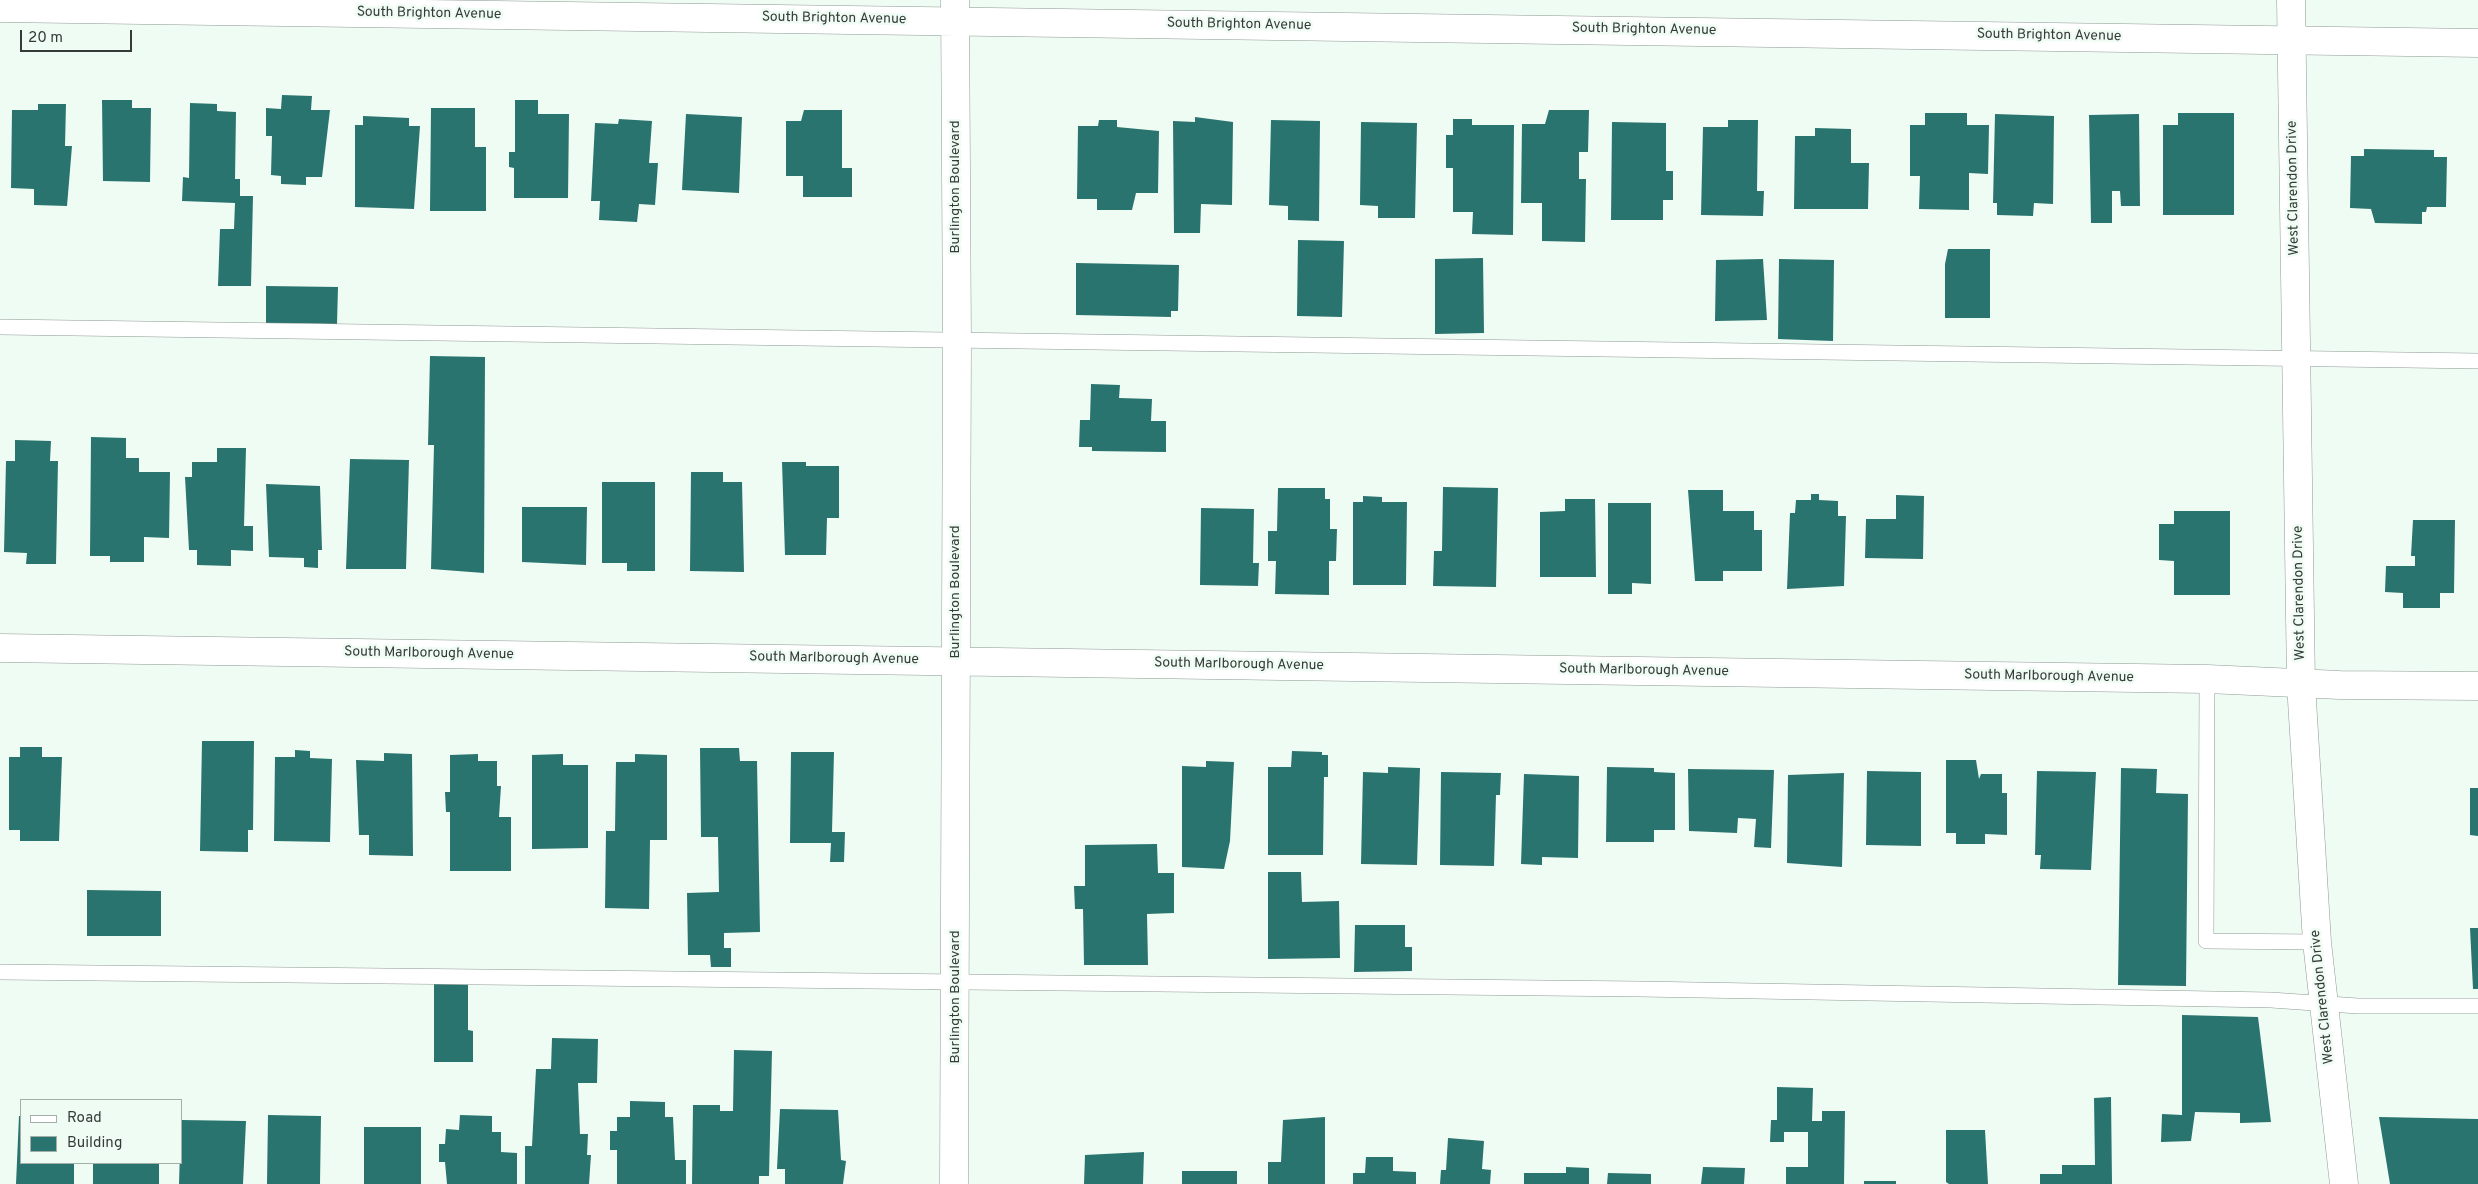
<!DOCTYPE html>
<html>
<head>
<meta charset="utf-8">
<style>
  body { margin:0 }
  #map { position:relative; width:2478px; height:1184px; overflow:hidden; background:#effcf4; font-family:Overpass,sans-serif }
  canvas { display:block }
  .legend { position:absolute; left:20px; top:1099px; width:162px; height:65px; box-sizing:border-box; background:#effcf4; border:1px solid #a5afa9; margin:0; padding:6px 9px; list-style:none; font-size:15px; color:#363b38 }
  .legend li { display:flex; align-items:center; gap:10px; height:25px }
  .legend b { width:25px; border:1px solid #a5afa9 }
  .scale { position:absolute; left:20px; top:30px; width:112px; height:22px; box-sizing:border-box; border:2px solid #363b38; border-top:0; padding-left:6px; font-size:15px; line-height:18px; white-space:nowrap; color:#363b38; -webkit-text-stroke:4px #effcf4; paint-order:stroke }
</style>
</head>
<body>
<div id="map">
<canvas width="2478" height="1184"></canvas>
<ul class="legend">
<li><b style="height:6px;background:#fff"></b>Road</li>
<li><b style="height:14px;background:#29746e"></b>Building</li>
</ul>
<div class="scale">20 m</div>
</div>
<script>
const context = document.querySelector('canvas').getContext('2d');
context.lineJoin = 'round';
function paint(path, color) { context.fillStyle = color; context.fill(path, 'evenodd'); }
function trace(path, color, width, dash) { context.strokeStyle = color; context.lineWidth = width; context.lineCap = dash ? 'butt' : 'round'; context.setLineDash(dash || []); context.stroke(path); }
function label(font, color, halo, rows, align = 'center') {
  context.font = font + ' Overpass,sans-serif'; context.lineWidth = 5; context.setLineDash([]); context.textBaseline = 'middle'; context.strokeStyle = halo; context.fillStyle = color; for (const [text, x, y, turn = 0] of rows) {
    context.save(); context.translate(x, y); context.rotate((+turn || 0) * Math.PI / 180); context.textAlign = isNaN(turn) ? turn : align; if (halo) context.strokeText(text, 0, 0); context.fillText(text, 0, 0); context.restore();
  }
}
paint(new Path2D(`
  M282,95L312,96L311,110H330L322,177H306V185L281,184V176L271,175L272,136H266V108L281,109Z
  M102,100H132V108H151L150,182L103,181Z
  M515,100H538V114H569L568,198H514V168L509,167V152H515Z
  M190,103L217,104V111L236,112L235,179H240V196H253L251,286H218L220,229H234L235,203L182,201L183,177L189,178Z
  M38,104H66L65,146H72L67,206L34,205V189L11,188L12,110H38Z
  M431,108H475V147H486V211H430Z
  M804,110H842V168H852V197H803V176H786V121H801Z
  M1549,110H1589L1588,152H1579V179H1586L1585,242L1542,241V203H1521L1522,124H1545Z
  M1925,113H1967V125H1989L1988,174L1969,173V210L1919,209L1920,176H1910V125H1925Z
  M2178,113H2234V215H2163V125H2178Z
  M686,114L742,117L739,193L682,190Z
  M1995,114L2054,116L2053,204L2034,203L2033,216L1997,215V203H1993Z
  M2139,114L2140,206H2121L2120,191H2112V223H2091L2089,115Z
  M363,116L409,118V126H420L414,209L355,207V125H363Z
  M1195,117L1233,122L1232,205L1201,204L1200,233H1174L1173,121L1195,122Z
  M619,119L652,121L649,163H658L655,205L639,204L637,222L599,220L600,201H591L595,123L618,124Z
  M1453,119H1472V125H1514L1513,235L1472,234L1473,212H1453V168H1446V135H1453Z
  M1099,120H1117V127L1159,131L1158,193H1136L1132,210H1097V199H1077L1078,126H1098Z
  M1271,120L1320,121L1319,221L1288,220V206L1269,205Z
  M1728,120H1758L1757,191H1764L1763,216L1701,215L1703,127H1728Z
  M1361,122L1417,123L1415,218H1378V206L1360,205Z
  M1612,122L1666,123V171H1673V200H1663V220H1611Z
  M1815,128L1851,129V163H1869L1868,209H1794L1795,136H1815Z
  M2364,149L2434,150V157H2447L2446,207H2427L2426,212H2422V224L2375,223L2371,209L2350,208L2351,156H2364Z
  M1298,240L1344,241L1342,317L1297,316Z
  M1948,249H1990V318H1945V264Z
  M1483,258L1484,333L1435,334V259Z
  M1763,259L1767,320L1715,321L1716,260Z
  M1779,259L1834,260L1833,341L1778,339Z
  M1076,263L1179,265L1178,311H1171V317L1076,315Z
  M266,286L338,287L337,324L266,323Z
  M430,356L485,357L484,573L431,569L434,445H428Z
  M1091,384L1120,385L1119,398L1152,399L1151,421H1166V452L1092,451V447H1079L1080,420H1090Z
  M91,437L126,438V458H139V472H170L169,538L144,537V562H110V556H90Z
  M15,440L51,441L50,461H58L56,564H26L27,553L4,552L6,461H15Z
  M217,448H246L244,526H253V551L231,550V566L197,565V550H189L185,477H192V462H217Z
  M350,459L409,460L406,569H346Z
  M782,462H806V466H839V518H827L826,555H785Z
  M691,472H723V482H742L744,572L690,571Z
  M602,482H655V571H627V563H602Z
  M266,484L320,486L322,550H318V568L304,567V558L269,557Z
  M1443,487L1498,488L1496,587L1433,586L1434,551H1442Z
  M1278,488H1325V499H1330V529H1337L1336,561H1329V595L1275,594L1276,561H1268V531H1277Z
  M1688,490H1723V511H1754V530H1762V571H1723V581H1695Z
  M1811,494H1819V500L1838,501V516H1846L1844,586L1787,589L1790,513H1795L1796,500H1811Z
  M1896,495L1924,496L1923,559L1865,558L1866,519H1896Z
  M1363,496L1382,497V502H1407L1406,585H1353V502H1363Z
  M1565,499H1595L1596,577H1540V512L1565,511Z
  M1608,503H1651V584L1632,583V594H1608Z
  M522,507H587L586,565L522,562Z
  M1201,508L1254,509L1253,563H1259L1258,586L1200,585Z
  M2174,511H2230V595H2174V561L2159,560V524H2174Z
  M2413,520H2455L2454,593H2440V608H2403V593L2385,592L2386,566H2415V556H2411Z
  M202,741H254L253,830H248V852L200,851Z
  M20,747H42V757H62L59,841H20V830H9V757H20Z
  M700,748H739L740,761H757L760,932L724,933V948H731V967H711L710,955H688L687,893L719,892L718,837H701Z
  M295,750L310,751V758L332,759L330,842L274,841L275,757H295Z
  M1292,751L1322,752V755H1328V777H1324L1323,855H1268V767H1291Z
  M791,752H834L832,832H845L844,862H830L831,843H790Z
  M384,753L412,754L413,856L369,855V835H359L356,760L384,761Z
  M478,754V761H497V786H501L499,817H511V871H450V812H446L445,792H450V755Z
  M563,754V765H588V848L532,849V755Z
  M635,754L667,755V840H650L649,909L605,908L606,831H615L616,762H635Z
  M1946,760H1976L1979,779L1981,774H2002V793H2007V835L1985,834V844H1956V833H1946Z
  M1206,761L1234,762L1230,841L1224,869L1182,867V766L1206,767Z
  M1388,767L1420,768L1417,865L1361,864L1363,772L1388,773Z
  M1607,767L1654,768V772L1675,773V830H1654V842H1606Z
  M2121,768L2157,769L2156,793L2188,794L2186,986L2118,985Z
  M1688,769L1774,770L1771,848L1754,847L1756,819L1738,818L1737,833L1689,831Z
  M1867,771L1921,772V846L1866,845Z
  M2037,771L2096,772L2091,870L2040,869L2041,855H2035Z
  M1441,772L1501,773L1500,795H1496L1494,866L1440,865Z
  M1844,773L1842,867L1787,863L1788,775Z
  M1524,774L1579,776L1578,858L1542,857V865L1521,864Z
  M2470,788H2478V836L2470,835Z
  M1157,844L1158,873H1174V913L1147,914L1148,965H1084L1083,909H1075L1074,886H1085V845Z
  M1268,872H1301L1302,902L1339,901L1340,958L1268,959Z
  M87,890L161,891V936H87Z
  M1355,925H1405V947H1412V971L1354,972Z
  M2470,928H2478V989H2473Z
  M468,983V1030L473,1031V1062H434V984Z
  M2182,1015L2258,1017L2271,1122L2240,1123V1113L2195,1112L2191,1141L2161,1142L2162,1114L2182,1115Z
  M552,1038L598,1039L597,1083H578L580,1134H588L587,1155H591L589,1184H525V1146H532L536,1069H551Z
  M734,1050L772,1051L769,1176H759V1184H692L693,1105H720V1111H733Z
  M1777,1087L1813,1088L1812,1121H1822V1111H1845L1844,1184H1786V1167H1808V1132H1784V1142H1770L1771,1120H1777Z
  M2111,1097L2112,1184H2040V1174H2062V1165H2095L2094,1098Z
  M630,1101L665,1102V1117H673L675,1160H686V1184H617V1150H610V1131H617V1117H630Z
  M780,1109L838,1110L841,1160L846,1161L843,1184H785V1169H777Z
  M268,1115L321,1116L320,1184H267Z
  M460,1115L492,1116V1132H501V1152L517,1153V1184H447L445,1162H439V1144H445L446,1129L459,1130Z
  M19,1116H21V1163H74V1184H16Z
  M1325,1117V1184H1268V1162H1281L1283,1120Z
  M2379,1117L2478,1119V1184H2390Z
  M181,1120L246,1121L243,1184H179Z
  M364,1127H421V1184H364Z
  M1946,1130H1985L1988,1184H1949L1946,1182Z
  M1448,1138L1484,1141L1482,1169L1491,1170L1490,1184H1440L1441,1170H1446Z
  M1144,1152L1143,1184H1084L1085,1155Z
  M1366,1157H1393V1171L1416,1172V1184H1353V1173H1365Z
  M93,1163H159V1184H93Z
  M1566,1167L1589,1168V1184H1524V1173H1566Z
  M1703,1167L1745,1168L1744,1184H1701Z
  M1182,1171H1237V1184H1182Z
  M1608,1173L1651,1174V1184H1607Z
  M1864,1181H1896V1184H1864Z`), '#29746e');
const lane = new Path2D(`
  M0,327L2478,361
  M2207,679L2206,941L2317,942
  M0,972L1640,989L2271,1000L2358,1006H2478`);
const street = new Path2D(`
  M0,8L2478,43
  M0,648L2207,679L2340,685L2478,686
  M954,1184L957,341L955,0`);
const secondary = new Path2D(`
  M2291,0L2301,684L2317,942L2344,1184`);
trace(lane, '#8e9a93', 16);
trace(street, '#8e9a93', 29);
trace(secondary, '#8e9a93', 29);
trace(lane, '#fff', 15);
trace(street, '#fff', 28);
trace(secondary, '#fff', 28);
label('14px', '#363b38', '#effcf4', [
  ["South Brighton Avenue",429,14,1],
  ["South Brighton Avenue",834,19,1],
  ["South Brighton Avenue",1239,25,1],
  ["South Brighton Avenue",1644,30,1],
  ["South Brighton Avenue",2049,36,1],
  ["Burlington Boulevard",956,187,-90],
  ["West Clarendon Drive",2294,188,-91],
  ["Burlington Boulevard",956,592,-90],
  ["West Clarendon Drive",2300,593,-91],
  ["South Marlborough Avenue",429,654,1],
  ["South Marlborough Avenue",834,659,1],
  ["South Marlborough Avenue",1239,665,1],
  ["South Marlborough Avenue",1644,671,1],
  ["South Marlborough Avenue",2049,677,1],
  ["Burlington Boulevard",956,997,-90],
  ["West Clarendon Drive",2323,997,-96]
]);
</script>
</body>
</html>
